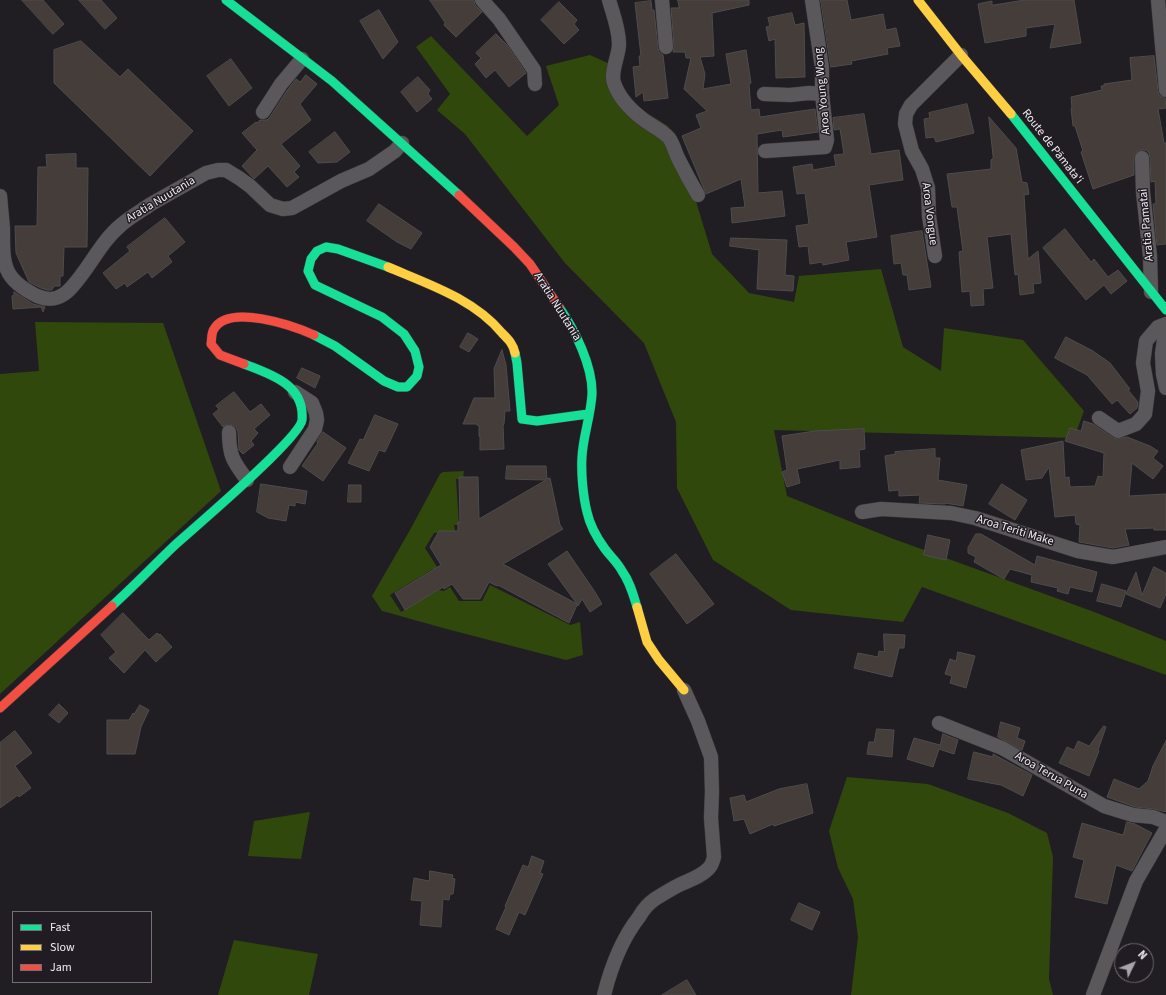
<!DOCTYPE html>
<html>
<head>
<meta charset="utf-8">
<style>
  body { margin:0 }
  #map { position:relative; width:1166px; height:995px; overflow:hidden; background:#201e22; font-family:"Source Sans 3",sans-serif }
  canvas { display:block }
  .legend { position:absolute; left:12px; top:911px; width:140px; height:72px; box-sizing:border-box; background:#211c24; border:1px solid #747076; margin:0; padding:5px 7px; list-style:none; font-size:12px; color:#f0edf2 }
  .legend li { display:flex; align-items:center; gap:8px; height:20px }
  .legend b { width:20px; border:1px solid #747076 }
  .north { position:absolute; left:1114px; top:943px; width:40px; height:40px; box-sizing:border-box; background:#211c24; border:1px solid #747076; border-radius:50%; rotate:47deg; font-size:11px; font-weight:700; line-height:16px; text-align:center; color:#f0edf2 }
  .north::after { content:''; display:block; margin:auto; width:14px; height:18px; background:#a7a5a9; clip-path:polygon(50% 0,100% 100%,50% 72%,0 100%) }
</style>
</head>
<body>
<div id="map">
<canvas width="1166" height="995"></canvas>
<ul class="legend">
<li><b style="height:5px;background:#16e098"></b>Fast</li>
<li><b style="height:5px;background:#ffcf43"></b>Slow</li>
<li><b style="height:5px;background:#f24e42"></b>Jam</li>
</ul>
<div class="north">N</div>
</div>
<script>
const context = document.querySelector('canvas').getContext('2d');
context.lineJoin = 'round';
function paint(path, color) { context.fillStyle = color; context.fill(path, 'evenodd'); }
function trace(path, color, width, dash) { context.strokeStyle = color; context.lineWidth = width; context.lineCap = dash ? 'butt' : 'round'; context.setLineDash(dash || []); context.stroke(path); }
function label(font, color, halo, rows, align = 'center') {
  context.font = font + ' "Source Sans 3",sans-serif'; context.lineWidth = 3; context.setLineDash([]); context.textBaseline = 'middle'; context.strokeStyle = halo; context.fillStyle = color; for (const [text, x, y, turn = 0] of rows) {
    context.save(); context.translate(x, y); context.rotate((+turn || 0) * Math.PI / 180); context.textAlign = isNaN(turn) ? turn : align; if (halo) context.strokeText(text, 0, 0); context.fillText(text, 0, 0); context.restore();
  }
}
paint(new Path2D(`
  M431,36L527,136L559,105L546,66L590,55L614,66L623,92L639,108L668,126L684,162L712,254L749,293L794,302L799,276L881,269L903,347L941,371L944,328L1023,340L1084,411L1074,438L774,430L787,496L891,538L1097,613L1166,641V675L922,587L903,622L791,610L713,560L677,488L676,422L644,343L565,263L465,134L437,110L450,94L416,47Z
  M35,322L163,323L221,491L0,694V374L39,371Z
  M464,471L463,479H456L459,525H454L455,531L434,533L425,548L439,570L436,572L433,569L390,595L401,612L439,590L444,591L450,587L459,601H482L490,585L570,625L580,622L583,655L566,660L443,628L386,612L382,611L372,596L410,530L440,474L443,472Z
  M847,777L928,784L1008,813L1047,833L1053,857L1049,979L1053,995H851L858,937L853,899L838,868L829,831Z
  M310,812L301,859L248,856L254,821Z
  M234,940L318,954L309,995H218Z`), '#30480c');
const building = new Path2D(`
  M22,0H43L64,24L53,34Z
  M79,0H101L117,18L105,29Z
  M430,0H474L475,5L482,12L456,37L444,25L445,23Z
  M678,0H749V5L712,13L714,56L700,57L705,74L703,89L731,84L726,54L746,50L751,83L749,84L751,110L759,109L760,117L815,109L818,132L783,137L782,130L757,134L758,193L782,191L785,216L732,223L731,208L745,207L741,179L706,194L682,136L701,128L696,115L707,111L684,89L691,58H686L685,52H673L674,46L671,8H679Z
  M821,0H847L851,20L883,14L886,30L896,28L900,46L887,48L888,54L851,61L852,64L831,67Z
  M1025,0H1074L1081,43L1050,48L1055,24L1026,28V36L985,43L978,4L992,1V5Z
  M651,1L652,10H654L658,48L659,52L663,55L668,98L644,101L643,92L636,97L633,67L640,66L639,56H641L635,3Z
  M559,2L577,20L574,24L579,30L564,44L541,20Z
  M379,10L398,42L383,59L360,21Z
  M792,13L795,25L804,23L805,77L776,78L775,39L769,41L766,27L770,26L768,18Z
  M496,34L507,45L526,73L509,87L495,70L486,78L475,64L481,58L476,53Z
  M81,41L120,77L128,69L193,131L150,176L54,83V50Z
  M1154,56L1158,91L1159,95L1165,98L1166,108L1158,109L1164,143H1166V244L1157,245L1153,204H1156L1155,181L1151,182L1150,158L1149,153L1146,150H1142L1138,151L1135,154L1134,158V175L1093,189L1081,152L1083,151L1075,126H1073L1071,108H1072L1071,97L1102,90L1101,86H1104V84L1132,80L1130,58Z
  M231,59L252,88L229,106L207,76Z
  M306,75L317,84L300,104L311,120L281,144L300,166L294,172L299,177L287,187L268,166L254,179L242,166L257,150L242,133L256,122L257,123L260,120H267L270,117L288,89L296,79L300,82Z
  M418,77L430,90L428,94L432,99L417,112L401,92Z
  M967,104L974,133L936,142L934,137L926,138L924,119L930,118L929,113Z
  M864,114L871,154L899,150L903,180L869,185L877,237L846,242L849,260L823,265L822,262L810,264L808,246L799,247L796,226L809,224L805,193L797,194L793,167L812,164L813,170L836,166L834,155L844,154L840,129L834,130L833,118Z
  M989,117L1016,148L1022,182L1027,183L1029,194L1024,195L1028,259L1038,251L1041,283L1033,284L1034,293L1020,295L1018,274L1015,275L1011,234L987,237L993,288L983,289L984,305L971,306L970,291L962,292L959,252L963,251L957,207H952L947,174L991,169V160L993,158Z
  M335,132L350,152L337,162L318,163L309,152Z
  M76,154V168H88L87,247H64L63,276H60V286H54L52,290H47L41,288L29,282L16,253L15,226H37L38,167H47L46,155Z
  M379,204L422,233L411,249L397,242L367,221Z
  M165,218L185,242L168,256L172,262L152,278L148,272L127,287L125,283L116,289L103,273L130,251L127,247Z
  M1065,229L1091,262L1094,259L1108,277L1118,270L1127,281L1111,294L1104,285L1086,300L1043,248Z
  M922,231L931,287L909,290L907,275H903L901,263L894,264L891,236Z
  M731,238L787,240L785,275L794,276L793,291L757,289L759,250L730,246Z
  M14,292L33,304L45,307L43,312L41,307L13,309L12,296L14,295Z
  M468,333L478,339L469,352L460,347Z
  M1066,337L1093,351L1110,363L1130,389L1128,390L1138,402L1137,408L1130,414L1117,400L1112,404L1087,375L1055,358Z
  M502,350L506,365L510,411H505L504,424L503,425L504,449L480,450V437L479,436V426L477,425V424H463L474,398H495L494,369Z
  M302,368L320,376L315,388L297,378Z
  M234,392L250,412L261,404L270,415L254,429L258,433L251,441L254,445L243,454L239,450L238,432L236,427L233,425L229,424L225,425L223,427L213,414L219,409L216,406Z
  M375,415L398,424L385,452L379,450L369,471L348,463L360,439L363,440Z
  M1084,421L1093,424L1114,438L1117,439L1127,437L1150,446L1158,451L1153,458L1163,466L1153,479L1132,463L1129,496L1166,494V530H1154V528L1125,529L1129,545L1113,548L1079,542L1080,525L1076,524L1075,515L1055,517L1049,467L1042,478L1026,480L1021,450L1063,441L1065,478L1069,477L1070,487L1095,486L1098,476L1103,477L1104,453L1065,441L1070,428L1081,431Z
  M864,429L865,449L859,450L860,467L840,469V460L797,469L800,483L787,487L782,472L787,470L782,436L815,431Z
  M323,432L346,448L323,481L302,466L318,443L317,442Z
  M935,449V458H940L938,480L967,485L963,506L945,503V504L919,503L920,495L899,496V490L889,491L885,456L896,454L895,452Z
  M507,466H546L547,479L550,478L560,525L563,529L503,564L577,604L548,564L567,551L595,592L602,604L590,612L582,599L578,606L577,605L569,623L498,585L497,586L489,582L480,599H463L452,584L444,589L443,587L405,610L395,593L441,565L430,547L439,531H458V522H460L459,477H478L479,519L546,480L506,479Z
  M261,484L307,491L305,504L295,502V506L289,505L286,521L268,518L257,512Z
  M1002,484L1027,500L1015,520L989,504Z
  M349,485H361V502H348Z
  M976,534H981L1035,565L1037,556L1097,572L1092,592L1070,587L1068,594L1057,591L1058,588L1031,582L1032,575L1010,569L1004,579L974,562L976,557L968,553V548Z
  M928,535L950,540L946,560L924,555Z
  M676,554L714,604L687,624L650,574Z
  M1154,567L1166,573V594L1160,608L1126,594L1136,572L1142,595Z
  M1102,584L1126,591L1121,607L1097,601Z
  M123,613L149,640L157,633L159,635L160,634L172,647L156,662L145,650L124,673L109,658L116,652L101,635Z
  M884,634L905,635L904,648H899L892,677L854,668L858,653L878,657L879,651L884,652Z
  M958,652L975,656L966,688L950,683L952,676L945,674L950,659L956,661Z
  M59,704L68,713L59,723L49,715Z
  M140,705L149,710L141,727L135,754H107V720H129L133,713L134,714Z
  M1001,722L1020,728L1017,738L1025,741L1022,750L998,737Z
  M1104,726L1106,727L1098,750L1099,751L1089,776L1059,763L1067,747L1074,750L1078,741L1089,746Z
  M877,729L894,730L892,757L867,754L869,742H874Z
  M15,731L32,753L15,766L31,788L19,797L18,795L0,808V743Z
  M943,734L958,740L954,754L939,749L933,767L907,759L914,738L940,745Z
  M1166,741V812L1154,809L1135,807L1107,797L1114,779L1139,789L1148,781L1153,766Z
  M974,752L993,757V754L1032,775L1023,796L1001,785L968,779Z
  M807,784L813,813L774,826L773,824L750,834L744,819L734,821L730,798L744,795L746,802L779,789Z
  M1127,822L1135,824L1152,833L1132,871L1116,865L1107,904L1075,897L1084,860L1073,857L1082,823L1123,835Z
  M532,856L544,861L540,873L543,874L525,915L519,912L509,935L496,929L506,907L505,906L523,865L528,867Z
  M430,871L453,875L452,878L455,879L453,894H450L449,900L443,899L441,927L420,925L422,901L411,900L414,878L429,881Z
  M799,903L820,912L812,930L791,920Z
  M687,980L696,995H662Z`);
paint(building, '#443d39');
trace(building, '#4e4c4d', 1);
const street = new Path2D(`
  M482,0L499,19L534,70L535,84
  M609,0C613,14 619,29 619,44C619,56 610,72 614,83C619,98 632,111 644,120C652,126 662,130 669,138C674,145 675,153 679,160C685,172 691,183 698,195
  M662,0L666,47
  M1158,0L1166,90
  M764,94L790,95L809,93L822,94
  M263,112L281,84L302,59
  M765,151L825,147L827,140L822,94V68L812,0
  M1142,158L1143,192L1150,256L1151,292
  M0,196C1,207 2,218 3,229C3,264 2,279 37,296C49,301 58,300 68,291C88,272 99,243 121,225C130,217 141,211 151,204C169,194 188,183 206,173L218,170H226L239,178L250,186L270,205L283,209L292,208L303,202L341,181L369,169L395,151L402,143
  M935,256L929,216L928,188L922,169L912,151L905,124L906,114L911,105L961,55
  M1166,325L1162,354L1163,374L1166,388
  M1099,418L1118,431L1136,424L1145,414L1148,391L1143,363L1146,341L1158,327L1166,324
  M229,432C229,456 233,461 247,480
  M290,467L315,429L317,420L316,413L312,403L295,392
  M862,512L881,509L951,513L975,518L1078,551L1113,557L1166,547
  M939,723L1002,748L1104,806L1133,815L1153,817L1166,822
  M604,995C611,967 621,940 639,917C643,910 649,903 655,899C663,894 671,889 679,885C689,880 701,877 709,868C712,865 713,861 714,857L711,818L712,792L711,757L698,721L684,690
  M1093,995L1136,881L1166,829`);
const fast = new Path2D(`
  M226,0L332,81L459,195
  M1011,114L1166,310
  M559,307C575,330 593,367 592,394C591,415 583,436 582,457C581,473 583,496 587,512C590,526 597,538 605,549C611,557 618,563 622,571C630,582 633,594 637,607
  M314,335L335,346L384,381L398,387H407L417,376L419,367L415,351L404,334L382,317L315,285L308,271L311,259L317,251L326,247L338,249L388,267
  M515,353L517,363L522,419L537,421L588,414
  M112,606C134,586 154,565 175,545C195,527 300,438 302,420C305,385 271,374 244,364`);
const slow = new Path2D(`
  M918,0L961,55L1011,114
  M388,267C428,284 474,299 502,333C509,340 513,344 515,353
  M637,607L647,642L659,660L684,690`);
const jam = new Path2D(`
  M459,195L514,247L530,264L559,307
  M244,364L220,355L211,344C212,339 211,333 214,329C229,303 294,326 314,335
  M0,708L112,606`);
trace(street, '#3c393d', 15);
trace(fast, '#3c393d', 10);
trace(slow, '#3c393d', 10);
trace(jam, '#3c393d', 10);
trace(street, '#5b585c', 14);
trace(fast, '#16e098', 9);
trace(slow, '#ffcf43', 9);
trace(jam, '#f24e42', 9);
label('12px', '#f0edf2', '#211c24', [
  ["Aroa Young Wong",823,91,-95],
  ["Route de Pāmata'i",1052,147,52],
  ["Aratia Nuutania",161,200,-31],
  ["Aroa Vongue",929,214,83],
  ["Aratia Pamatai",1147,225,-95],
  ["Aratia Nuutania",557,307,58],
  ["Aroa Teriti Make",1015,531,17],
  ["Aroa Terua Puna",1051,776,30]
]);
</script>
</body>
</html>
